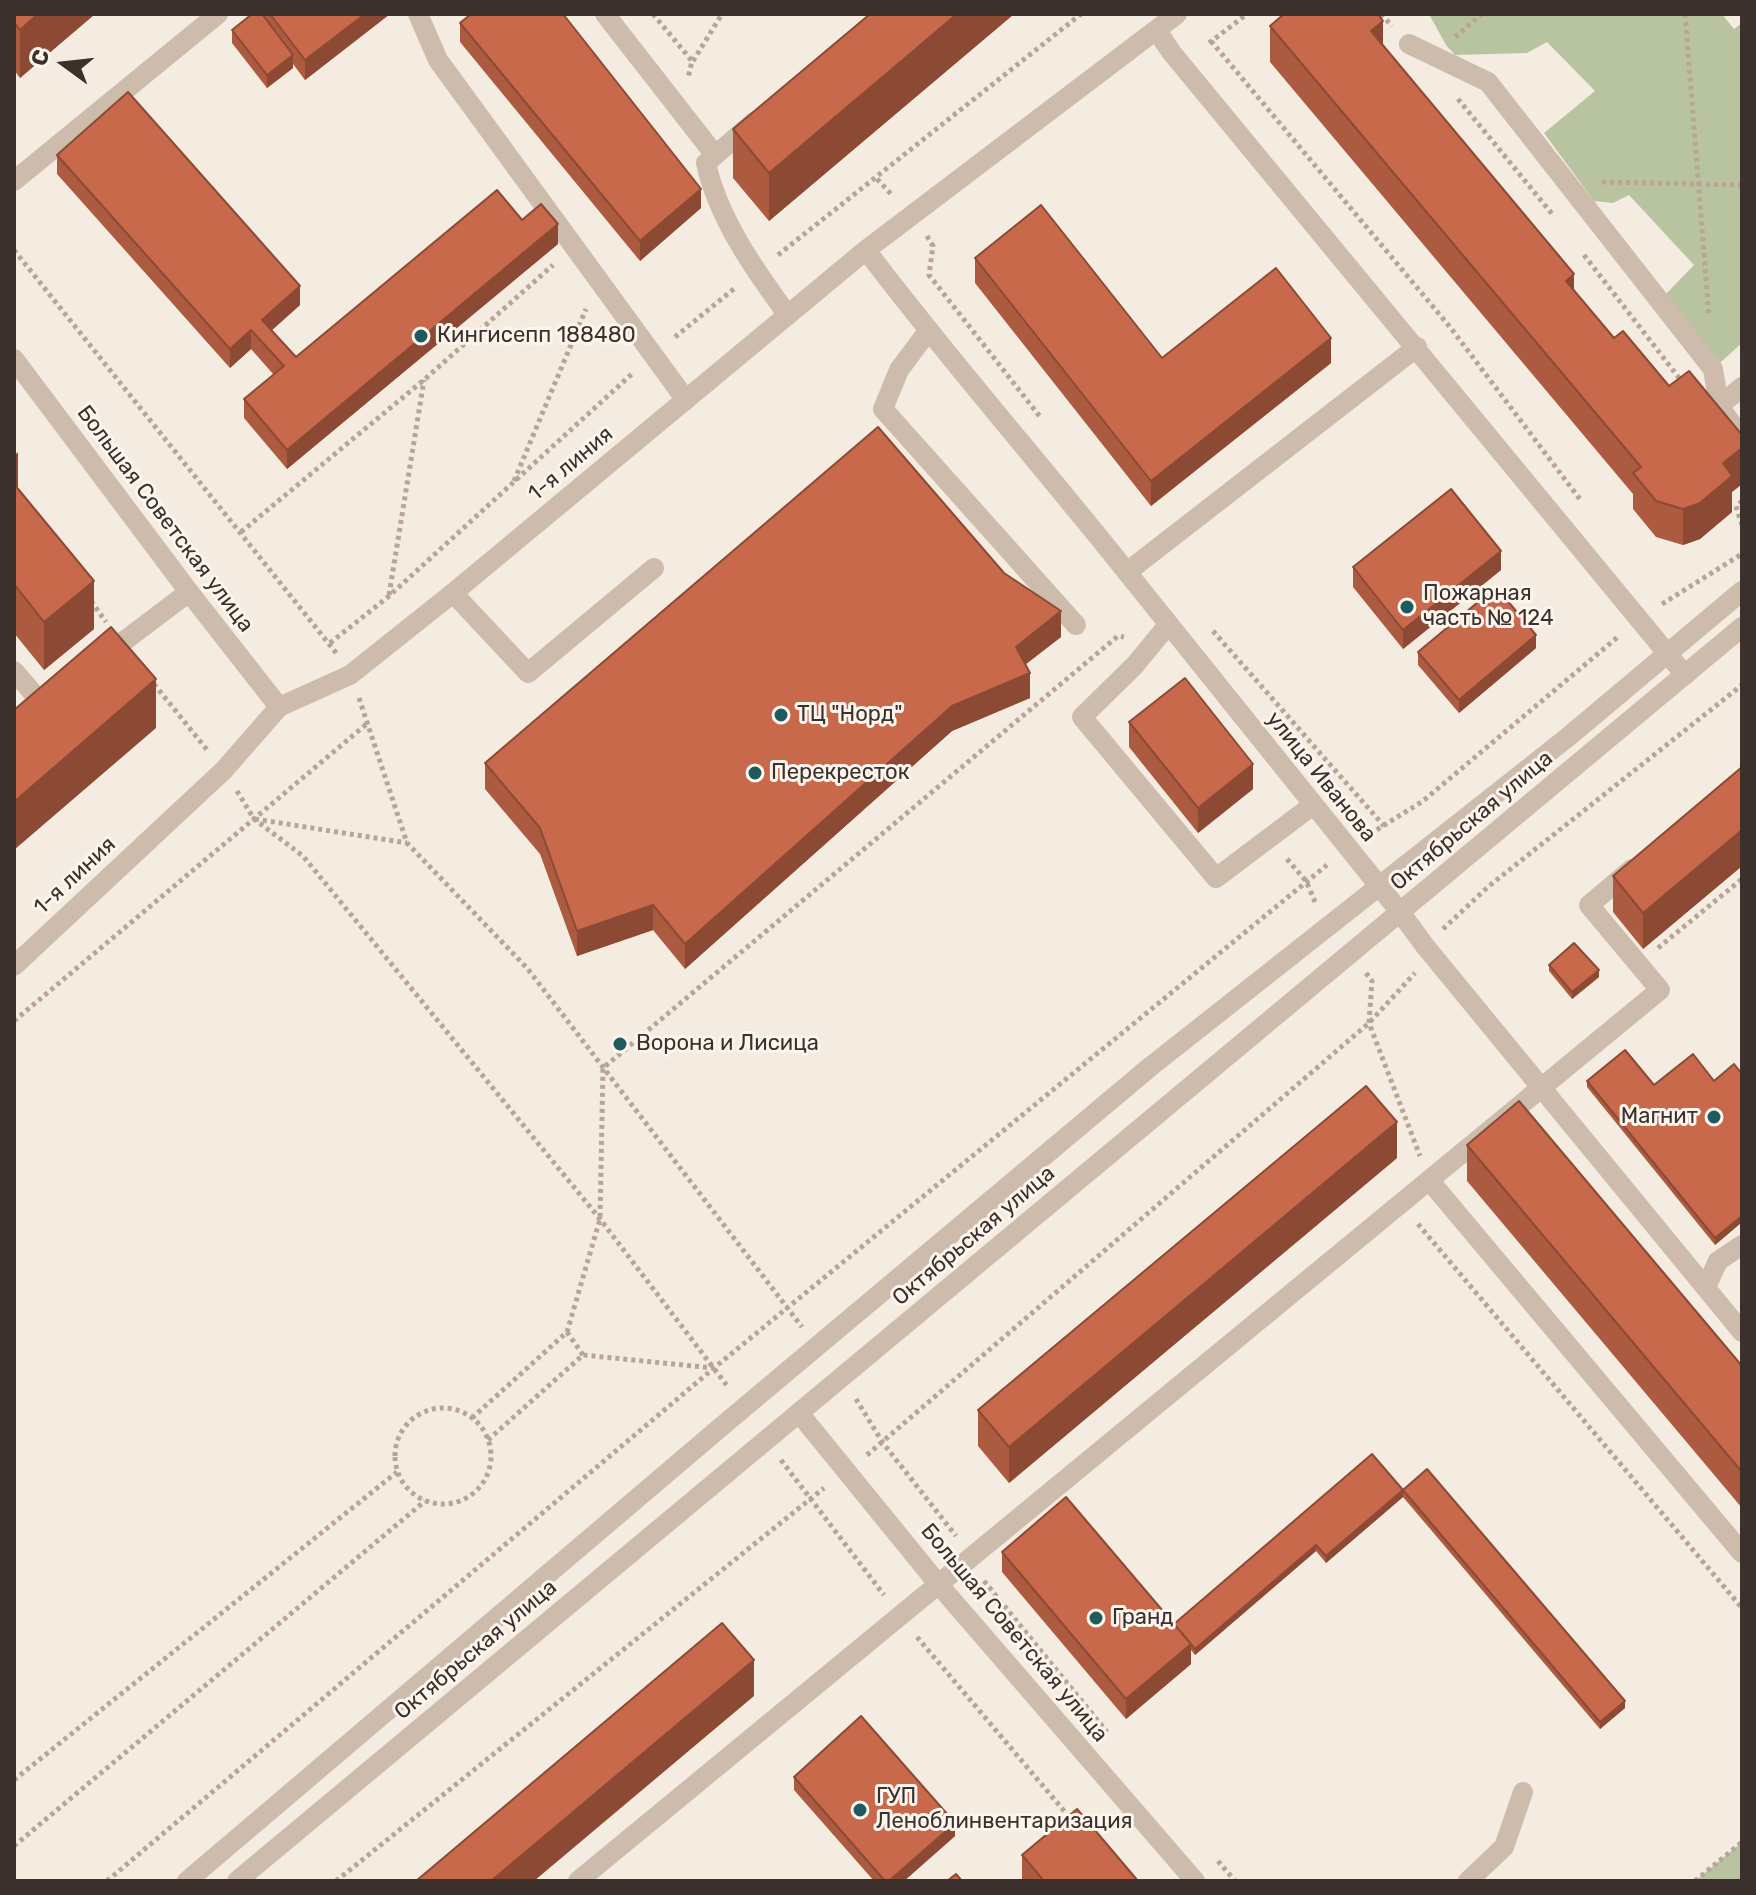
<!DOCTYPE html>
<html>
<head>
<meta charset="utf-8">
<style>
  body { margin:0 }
  #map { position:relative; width:1756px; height:1895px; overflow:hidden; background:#f4ebe1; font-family:Rubik,sans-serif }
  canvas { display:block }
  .frame { position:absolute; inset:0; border:16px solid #3b302b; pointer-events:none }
  .north { position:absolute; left:24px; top:24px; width:80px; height:80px; -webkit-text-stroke:6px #fbf5ee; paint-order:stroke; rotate:285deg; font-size:22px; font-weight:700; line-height:32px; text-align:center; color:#3b302b }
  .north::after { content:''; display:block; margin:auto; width:28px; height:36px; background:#3b302b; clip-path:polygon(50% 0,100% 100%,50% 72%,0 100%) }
</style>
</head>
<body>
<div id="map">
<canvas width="1756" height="1895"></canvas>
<div class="frame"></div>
<div class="north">С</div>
</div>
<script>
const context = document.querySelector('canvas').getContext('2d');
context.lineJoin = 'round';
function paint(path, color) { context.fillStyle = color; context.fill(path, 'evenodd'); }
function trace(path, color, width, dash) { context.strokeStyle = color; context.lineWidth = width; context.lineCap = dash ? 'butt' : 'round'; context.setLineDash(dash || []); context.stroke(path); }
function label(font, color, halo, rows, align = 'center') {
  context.font = font + ' Rubik,sans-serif'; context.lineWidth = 6; context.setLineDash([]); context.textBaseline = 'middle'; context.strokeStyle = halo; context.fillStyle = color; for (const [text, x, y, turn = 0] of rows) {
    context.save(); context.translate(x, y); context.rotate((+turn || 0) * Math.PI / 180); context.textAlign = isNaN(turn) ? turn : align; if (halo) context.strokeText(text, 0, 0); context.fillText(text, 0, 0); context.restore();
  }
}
paint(new Path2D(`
  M1433,14H1722L1734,29L1742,23V343L1713,369L1659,301L1694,265L1629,195L1613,203L1594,201L1544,133L1595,91L1547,42L1527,53L1455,55L1446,45L1430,16Z
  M1742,1842V1881H1695Z`), '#b8c4a0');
trace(new Path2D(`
  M653,14L692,61L688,78
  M1381,14L1392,26
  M1685,14L1709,317
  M1455,37L1482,14
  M1211,41L1450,327L1582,502
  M1209,43L1247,14
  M693,61L722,14
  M1458,99L1553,215
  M877,179L892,195
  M1602,182L1742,185
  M927,236L933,246L929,275L1041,418
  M14,250L337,654
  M778,255L1081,14
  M1584,255L1683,383
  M675,337L735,288
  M514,481L586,309
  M1742,501L1736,506L1742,525
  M241,532L425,379L553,265
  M389,595L424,380
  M91,601L106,622
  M1662,604L1742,554
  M1213,631L1384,826
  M330,643L388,597L634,372
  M154,684L208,751
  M359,698L407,843L527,968L802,1327
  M237,791L254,819L303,856L600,1219L728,1387
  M255,819L407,843
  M1370,834L1423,801L1619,636
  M1287,859L1306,881L1316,904
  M1443,929L1489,886L1742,685
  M1658,948L1742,879
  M1366,973L1372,981L1369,1023L1420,1156
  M14,1021L369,722
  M1418,1224L1742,1608
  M567,1332L583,1355
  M856,1399L883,1443L956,1536
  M395 1456a48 48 0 1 1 96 0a48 48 0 1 1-96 0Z
  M472,1418L567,1332L600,1219L603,1068L1118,636L1124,637
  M488,1440L583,1355L713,1368
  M867,1455L1369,1023L1415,973
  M781,1460L884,1595
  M984,1581L1107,1732
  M917,1637L1071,1819
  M14,1780L397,1472
  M14,1846L425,1501
  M1218,1861L1235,1881
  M107,1881L714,1368L1327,865
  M336,1881L824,1488
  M1695,1881L1742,1842`), '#b9a596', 5, [4, 4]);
trace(new Path2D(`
  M418,14L438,60L686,400
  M605,14L715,155
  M1157,31L1172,53C1343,260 1513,468 1685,675
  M1409,44L1488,82L1713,369L1719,406L1742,438
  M754,122L706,163C718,218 754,269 787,314
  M14,181L218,14
  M928,331L899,370L883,409L1076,625
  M1719,406L1742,387
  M1127,572L1417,347
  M453,593L528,673L654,568
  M1167,626L1135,665L1082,717L1216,878L1313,805
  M103,657L189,592
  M14,671L45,707
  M14,966L224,770L279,707
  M1429,1180L1742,1553
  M1706,1287L1718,1261L1742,1245
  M578,1881L1660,990L1589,905L1632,869
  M1468,1881L1504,1847L1523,1792`), '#cdbbac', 20);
trace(new Path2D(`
  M866,250C949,360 1040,463 1126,571C1217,685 1308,799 1400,912L1425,946L1742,1332
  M14,359L189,592L279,707L350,675L453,593L866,250L1177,14
  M799,1413L939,1585L1195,1881`), '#cdbbac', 20);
trace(new Path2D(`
  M187,1881L728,1421L1150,1067L1568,737L1742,591
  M237,1881L1742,627`), '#cdbbac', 20);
paint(new Path2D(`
  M14,14H95L20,78L14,70Z
  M252,14H390L305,80L293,64V68L267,88L232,43V30Z
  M870,14H1014L769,221L733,178V129Z
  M460,23L701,208L640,261L460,42Z
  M1270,26L1383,46L1574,291L1614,338L1669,386L1742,435V484L1732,492V512L1700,539L1683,545L1656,537L1633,509V494L1270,62Z
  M57,155L300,305L272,330L296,357L522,220L558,244L287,469L244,418V399L274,375L251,349L230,368L57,174Z
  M975,258L1162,358L1331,363L1151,506L975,283Z
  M14,447L18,489L94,629L44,670L14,633Z
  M1353,567L1501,570L1403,649L1353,587Z
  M1004,573L1061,637L1025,664L1030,698L952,731L685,969L653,930L577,956L540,854L485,789V763Z
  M1536,648L1459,713L1418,665V652Z
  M1129,722L1253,789L1198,833L1129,747Z
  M1742,767V866L1643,949L1613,912V876Z
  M1549,965L1599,977L1572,999L1549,971Z
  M1742,1074V1222L1715,1245L1587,1087V1081L1654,1085L1714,1081Z
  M1467,1145L1742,1366V1508L1467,1181Z
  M1397,1158L1009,1483L978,1446V1410Z
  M1403,1490L1625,1708L1600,1729L1403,1497L1326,1563L1316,1551L1195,1655L1191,1650V1664L1126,1719L1002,1572V1552L1174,1624Z
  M794,1777L955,1836L904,1881H874L794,1790Z
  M1022,1855L1138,1881H1022Z`), '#ac5a40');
paint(new Path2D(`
  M38,14H95L20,78V30Z
  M365,14H390L305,80V60Z
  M957,14H1014L769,221V173Z
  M1383,21V57L1371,31Z
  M293,55V68L267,88V75Z
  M701,189V208L640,261V241Z
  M558,224V244L287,469V450Z
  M1574,274V310L1566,281Z
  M300,286V305L262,339V320Z
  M251,330V349L230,368V349Z
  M1331,338V363L1151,506V481Z
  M1742,448V484L1732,492V512L1700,539L1683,545V509L1723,463Z
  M18,452V500L14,504V456Z
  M1501,551V570L1403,649V630Z
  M94,581V629L44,670V622Z
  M1061,611V637L1016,672V647Z
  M1536,635V648L1459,713V700Z
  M1030,673V698L952,731L685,969V944L952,706Z
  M156,679V728L14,850V802Z
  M1253,764V789L1198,833V808Z
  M1742,830V866L1643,949V913Z
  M653,905V930L577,956V931Z
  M1599,970V977L1572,999V992Z
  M1397,1122V1158L1009,1483V1447Z
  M1742,1216V1222L1715,1245V1238Z
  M1403,1490V1497L1326,1563V1556Z
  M1316,1545V1551L1195,1655V1649Z
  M1191,1644V1664L1126,1719V1699Z
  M754,1660V1696L534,1881H491Z
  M1625,1701V1708L1600,1729V1722Z
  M955,1823V1836L904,1881H889Z`), '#8c4a34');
const building = new Path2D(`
  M14,14H38L20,30L14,22Z
  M252,14H262L293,55L267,75L232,30Z
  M270,14H365L305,60Z
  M471,14H563L701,189L640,241L460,23Z
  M870,14H957L769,173L733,129Z
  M1284,14H1378L1383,21L1371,31L1574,274L1566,281L1614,338L1623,331L1669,386L1689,371L1742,435V448L1723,463L1732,476L1700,503L1683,509L1656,501L1633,473L1641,467L1270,26Z
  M128,92L300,286L262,320L296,357L497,190L522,220L541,204L558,224L287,450L244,399L284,366L251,330L230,349L57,155Z
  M1041,205L1162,358L1276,268L1331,338L1151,481L975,258Z
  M878,427L1004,573L1061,611L1016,647L1030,673L952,706L685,944L653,905L577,931L540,828L485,763Z
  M14,484L94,581L44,622L14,584Z
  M1451,489L1501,551L1403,630L1353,567Z
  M1496,587L1536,635L1459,700L1418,652Z
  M111,627L156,679L14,802V710Z
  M1185,678L1253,764L1198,808L1129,722Z
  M1742,767V830L1643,913L1613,876Z
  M1574,943L1599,970L1572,992L1549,965Z
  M1625,1050L1654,1085L1693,1054L1714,1081L1734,1064L1742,1074V1216L1715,1238L1587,1081Z
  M1366,1086L1397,1122L1009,1447L978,1410Z
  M1519,1101L1742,1366V1472L1467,1145Z
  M1372,1454L1403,1490L1427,1469L1625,1701L1600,1722L1403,1490L1326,1556L1316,1545L1195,1649L1174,1624Z
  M1066,1497L1191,1644L1126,1699L1002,1552Z
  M722,1623L754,1660L491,1881H416Z
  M861,1716L955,1823L889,1881H885L794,1777Z
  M1077,1809L1138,1881H1044L1022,1855Z
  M956,1874L962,1881H947Z`);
paint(building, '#c8694b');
trace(building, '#8c4a34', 2);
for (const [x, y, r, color] of [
  [421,336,8,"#1f5a5e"],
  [1407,607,8,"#1f5a5e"],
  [781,715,8,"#1f5a5e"],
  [755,773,8,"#1f5a5e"],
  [620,1044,8,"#1f5a5e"],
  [1714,1117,8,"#1f5a5e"],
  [1096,1618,8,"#1f5a5e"],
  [860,1810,8,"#1f5a5e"]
]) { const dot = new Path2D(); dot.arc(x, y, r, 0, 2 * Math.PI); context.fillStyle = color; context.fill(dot); trace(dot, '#fbf5ee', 3); }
label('22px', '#3b302b', '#fbf5ee', [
  ["Кингисепп 188480",437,336],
  ["Пожарная",1423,594],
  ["часть № 124",1423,619],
  ["ТЦ \"Норд\"",797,715],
  ["Перекресток",771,773],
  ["Ворона и Лисица",636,1044],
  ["Магнит",1698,1117,"right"],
  ["Гранд",1112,1618],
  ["ГУП",876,1797],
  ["Леноблинвентаризация",876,1822]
], 'left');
label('22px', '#3b302b', '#fbf5ee', [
  ["1-я линия",571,464,-40],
  ["Большая Советская улица",165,519,53],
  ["улица Иванова",1321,777,51],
  ["Октябрьская улица",1472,821,-40],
  ["1-я линия",75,876,-43],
  ["Октябрьская улица",974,1236,-40],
  ["Большая Советская улица",1014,1633,50],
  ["Октябрьская улица",476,1650,-40]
]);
</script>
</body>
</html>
